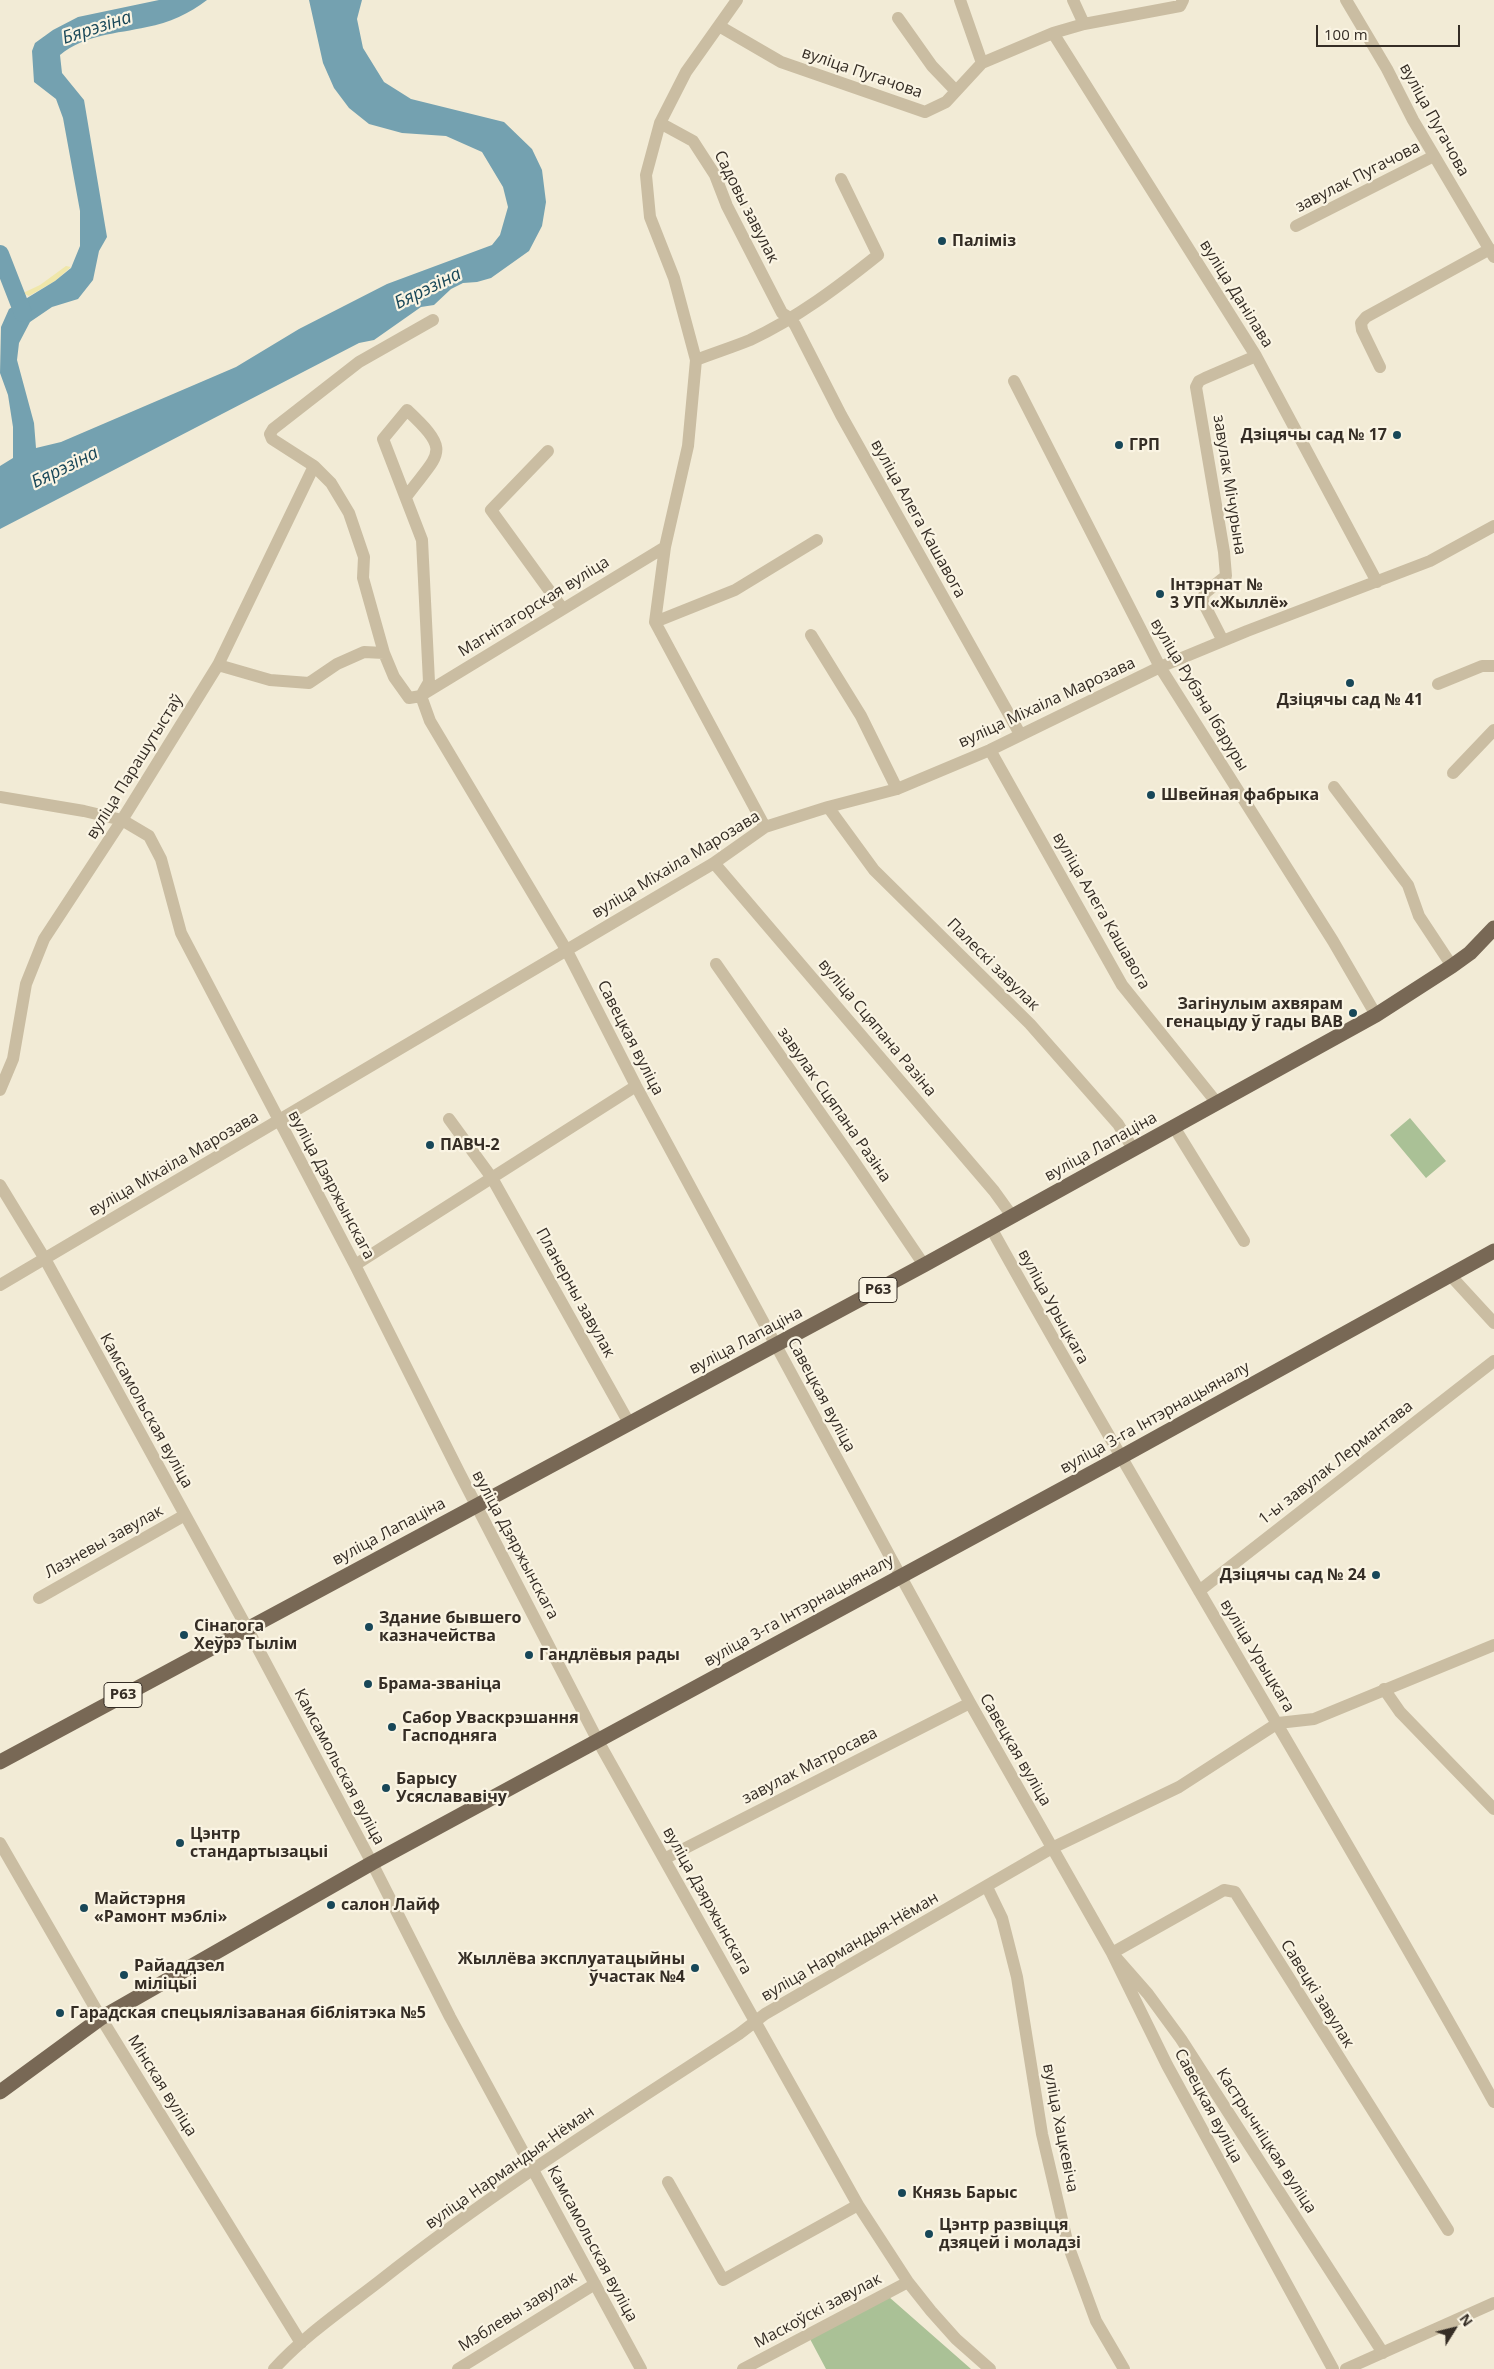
<!DOCTYPE html>
<html>
<head>
<meta charset="utf-8">
<style>
  body { margin:0 }
  #map { position:relative; width:1494px; height:2369px; overflow:hidden; background:#f2ebd6; font-family:"Open Sans",sans-serif }
  canvas { display:block }
  .north { position:absolute; left:1429px; top:2304px; width:50px; height:50px; -webkit-text-stroke:4px #faf4e3; paint-order:stroke; rotate:54deg; font-size:14px; font-weight:700; line-height:20px; text-align:center; color:#352d25 }
  .north::after { content:''; display:block; margin:auto; width:18px; height:22px; background:#352d25; clip-path:polygon(50% 0,100% 100%,50% 72%,0 100%) }
  .scale { position:absolute; left:1316px; top:25px; width:144px; height:22px; box-sizing:border-box; border:2px solid #352d25; border-top:0; padding-left:6px; font-size:15px; line-height:18px; white-space:nowrap; color:#352d25; -webkit-text-stroke:4px #faf4e3; paint-order:stroke }
</style>
</head>
<body>
<div id="map">
<canvas width="1494" height="2369"></canvas>
<div class="north">N</div>
<div class="scale">100 m</div>
</div>
<script>
const context = document.querySelector('canvas').getContext('2d');
context.lineJoin = 'round';
function paint(path, color) { context.fillStyle = color; context.fill(path, 'evenodd'); }
function trace(path, color, width, dash) { context.strokeStyle = color; context.lineWidth = width; context.lineCap = dash ? 'butt' : 'round'; context.setLineDash(dash || []); context.stroke(path); }
function label(font, color, halo, rows, align = 'center') {
  context.font = font + ' "Open Sans",sans-serif'; context.lineWidth = 4.5; context.setLineDash([]); context.textBaseline = 'middle'; context.strokeStyle = halo; context.fillStyle = color; for (const [text, x, y, turn = 0] of rows) {
    context.save(); context.translate(x, y); context.rotate((+turn || 0) * Math.PI / 180); context.textAlign = isNaN(turn) ? turn : align; if (halo) context.strokeText(text, 0, 0); context.fillText(text, 0, 0); context.restore();
  }
}
paint(new Path2D(`
  M1410,1118L1446,1161L1426,1178L1390,1135Z
  M889,2297L971,2369H826L810,2339Z`), '#aac196');
paint(new Path2D(`
  M66,266L71,267L55,281L29,296L23,293L40,285Z`), '#f0e7aa');
paint(new Path2D(`
  M159,0H207C190,13 169,23 147,27C116,34 86,34 60,55L62,73L84,100L107,237L99,251L93,280L78,299L52,307L30,322L19,343L17,360L34,423L36,448L61,442L236,367L299,329L387,284L492,245L500,235L508,207L503,187L482,152L446,136L402,133L369,124L349,108L334,88L323,63L309,0H362L357,19L363,48L384,82L411,99L504,122L532,149L542,170L546,202L542,226L529,251L491,278L477,282L463,283L451,289L434,305L421,307L374,340L359,343L0,529V466L13,458V427L8,395L0,373L1,327L9,309L55,281L71,268L80,246V211L63,118L56,99L34,82L32,51L35,43L53,30L78,17Z`), '#74a1b0');
trace(new Path2D(`
  M0,254L23,313`), '#74a1b0', 18);
trace(new Path2D(`
  M737,0L686,72L660,123L646,175L650,217L674,278L696,360L688,446L665,547L655,622L765,827
  M960,0L982,63
  M1073,0L1084,24
  M1346,0L1387,69L1413,120L1494,257
  M898,18L932,66L955,90
  M719,26L781,62L925,112L946,102L982,63L1053,33L1084,24L1180,6L1183,0
  M1053,33L1256,356L1377,582
  M660,123L693,141L715,175L727,206L782,313L790,318L795,325L841,415L1020,734
  M1296,226L1434,156
  M433,320L359,362L273,429L270,434L272,439L314,466L331,483L349,513L364,557L363,578L384,653L394,677L409,698L421,696L430,721L567,951L636,1086L900,1575L970,1703L1112,1953L1167,2065L1333,2369
  M696,360C714,353 733,347 750,340C797,318 838,287 878,255L841,179
  M1380,367L1362,330L1361,323L1366,317L1490,249
  M1014,381L1160,667L1333,941L1376,1015
  M548,451L491,510L562,608
  M406,497C439,452 453,453 407,410L383,439L422,540L429,682L421,696
  M655,622L735,590L817,540
  M811,635L861,716L897,789
  M1223,641L1202,600L1205,593L1226,576L1224,552L1196,387L1199,381L1205,378L1256,356
  M218,665L270,680L309,683L337,664L364,652L384,653
  M1438,684L1482,666H1494
  M422,695L665,547
  M990,750L1122,985L1217,1103
  M1453,773L1494,730
  M1334,787L1408,885L1419,916L1452,966
  M0,797L84,811L122,820L149,836L161,859L181,933L355,1265L459,1472L598,1741L858,2205L908,2282L931,2311L956,2339L990,2369
  M828,807L874,870L1030,1024L1118,1124L1133,1149
  M714,863L994,1191L1012,1216
  M716,964L853,1160L924,1265
  M0,1090L13,1059L26,984L44,939L122,820L218,665L314,466
  M449,1119L492,1178L629,1423
  M1174,1127L1244,1241
  M0,1185L45,1259L247,1628L372,1863L450,2017L641,2369
  M991,1228C1154,1522 1331,1808 1494,2102
  M355,1265L636,1086
  M1450,1275L1494,1323
  M0,1285L714,863L765,827L828,807L897,789L990,750L1160,667L1247,631L1430,561L1494,526
  M1199,1591L1494,1361
  M39,1598L185,1515
  M1384,1689L1400,1712L1494,1809
  M0,1843L101,2018L301,2343
  M664,1859L970,1703
  M987,1887L1002,1918L1017,1977L1042,2134L1068,2245L1096,2321L1124,2369
  M668,2182L723,2280L858,2205
  M1383,2353L1181,2039L1148,1994L1112,1953L1224,1890L1235,1892L1448,2230
  M274,2369C305,2335 345,2308 381,2280C495,2190 618,2113 739,2034L765,2014L1052,1848L1179,1787L1278,1723L1314,1719L1494,1645
  M458,2369L595,2284
  M743,2369L908,2282
  M1346,2369L1494,2303`), '#cabda2', 12);
trace(new Path2D(`
  M0,1762L924,1265L1376,1015L1452,966L1470,953L1494,928
  M0,2092L101,2018L372,1863L1121,1457L1494,1251`), '#786855', 15);
for (const [x, y, r, color] of [
  [942,241,5,"#184758"],
  [1397,435,5,"#184758"],
  [1119,445,5,"#184758"],
  [1160,594,5,"#184758"],
  [1350,683,5,"#184758"],
  [1151,795,5,"#184758"],
  [1353,1013,5,"#184758"],
  [430,1145,5,"#184758"],
  [1376,1575,5,"#184758"],
  [369,1627,5,"#184758"],
  [184,1635,5,"#184758"],
  [529,1655,5,"#184758"],
  [368,1684,5,"#184758"],
  [392,1727,5,"#184758"],
  [386,1788,5,"#184758"],
  [180,1843,5,"#184758"],
  [331,1905,5,"#184758"],
  [84,1908,5,"#184758"],
  [695,1968,5,"#184758"],
  [124,1975,5,"#184758"],
  [60,2013,5,"#184758"],
  [902,2193,5,"#184758"],
  [929,2234,5,"#184758"]
]) { const dot = new Path2D(); dot.arc(x, y, r, 0, 2 * Math.PI); context.fillStyle = color; context.fill(dot); trace(dot, '#faf4e3', 2); }
for (const [x, y, w] of [
  [878,1290,38],
  [123,1695,38]
]) { const box = new Path2D(); box.roundRect(x - w / 2, y - 12.5, w, 25, 4); context.fillStyle = '#faf4e3'; context.fill(box); trace(box, '#352d25', 1); }
label('bold 15px', '#352d25', null, [
  ["Р63",878,1290],
  ["Р63",123,1695]
]);
label('16px', '#352d25', '#faf4e3', [
  ["вуліца Пугачова",862,73,19],
  ["вуліца Пугачова",1434,120,61],
  ["завулак Пугачова",1358,177,-27],
  ["Садовы завулак",746,207,63],
  ["вуліца Данілава",1236,294,58],
  ["завулак Мічурына",1229,485,81],
  ["вуліца Алега Кашавога",918,519,61],
  ["Магнітагорская вуліца",534,607,-32],
  ["вуліца Рубэна Ібаруры",1199,695,59],
  ["вуліца Міхаіла Марозава",1047,703,-25],
  ["вуліца Парашутыстаў",135,767,-58],
  ["вуліца Міхаіла Марозава",676,865,-31],
  ["вуліца Алега Кашавога",1101,911,60],
  ["Палескі завулак",993,965,45],
  ["вуліца Сцяпана Разіна",877,1028,50],
  ["Савецкая вуліца",630,1038,63],
  ["завулак Сцяпана Разіна",834,1105,55],
  ["вуліца Лапаціна",1101,1147,-29],
  ["вуліца Міхаіла Марозава",174,1164,-30],
  ["вуліца Дзяржынскага",331,1185,62],
  ["Планерны завулак",575,1293,61],
  ["вуліца Урыцкага",1053,1307,61],
  ["вуліца Лапаціна",746,1341,-28],
  ["Савецкая вуліца",821,1395,62],
  ["Камсамольская вуліца",146,1411,61],
  ["вуліца 3-га Інтэрнацыяналу",1155,1418,-29],
  ["1-ы завулак Лермантава",1336,1463,-38],
  ["вуліца Лапаціна",389,1532,-28],
  ["Лазневы завулак",104,1542,-29],
  ["вуліца Дзяржынскага",515,1545,62],
  ["вуліца 3-га Інтэрнацыяналу",799,1611,-29],
  ["вуліца Урыцкага",1257,1656,59],
  ["Савецкая вуліца",1015,1750,60],
  ["завулак Матросава",810,1766,-27],
  ["Камсамольская вуліца",339,1767,62],
  ["вуліца Дзяржынскага",707,1901,61],
  ["вуліца Нармандыя-Нёман",850,1947,-30],
  ["Савецкі завулак",1317,1994,58],
  ["Мінская вуліца",162,2086,58],
  ["Савецкая вуліца",1208,2106,62],
  ["вуліца Хацкевіча",1060,2128,79],
  ["Кастрычніцкая вуліца",1266,2141,57],
  ["вуліца Нармандыя-Нёман",510,2168,-35],
  ["Камсамольская вуліца",592,2244,62],
  ["Маскоўскі завулак",818,2311,-28],
  ["Мэблевы завулак",518,2312,-32]
]);
label('bold 16px', '#352d25', '#faf4e3', [
  ["Паліміз",952,241],
  ["Дзіцячы сад № 17",1387,435,"right"],
  ["ГРП",1129,445],
  ["Інтэрнат №",1170,585],
  ["3 УП «Жыллё»",1170,603],
  ["Дзіцячы сад № 41",1350,700,"center"],
  ["Швейная фабрыка",1161,795],
  ["Загінулым ахвярам",1343,1004,"right"],
  ["генацыду ў гады ВАВ",1343,1022,"right"],
  ["ПАВЧ-2",440,1145],
  ["Дзіцячы сад № 24",1366,1575,"right"],
  ["Здание бывшего",379,1618],
  ["казначейства",379,1636],
  ["Сінагога",194,1626],
  ["Хеўрэ Тылім",194,1644],
  ["Гандлёвыя рады",539,1655],
  ["Брама-званіца",378,1684],
  ["Сабор Уваскрэшання",402,1718],
  ["Гасподняга",402,1736],
  ["Барысу",396,1779],
  ["Усяслававічу",396,1797],
  ["Цэнтр",190,1834],
  ["стандартызацыі",190,1852],
  ["Майстэрня",94,1899],
  ["«Рамонт мэблі»",94,1917],
  ["салон Лайф",341,1905],
  ["Жыллёва эксплуатацыйны",685,1959,"right"],
  ["ўчастак №4",685,1977,"right"],
  ["Райаддзел",134,1966],
  ["міліцыі",134,1984],
  ["Гарадская спецыялізаваная бібліятэка №5",70,2013],
  ["Князь Барыс",912,2193],
  ["Цэнтр развіцця",939,2225],
  ["дзяцей і моладзі",939,2243]
], 'left');
label('italic 18px', '#184758', '#faf4e3', [
  ["Бярэзіна",97,28,-18],
  ["Бярэзіна",428,289,-26],
  ["Бярэзіна",65,468,-26]
]);
</script>
</body>
</html>
